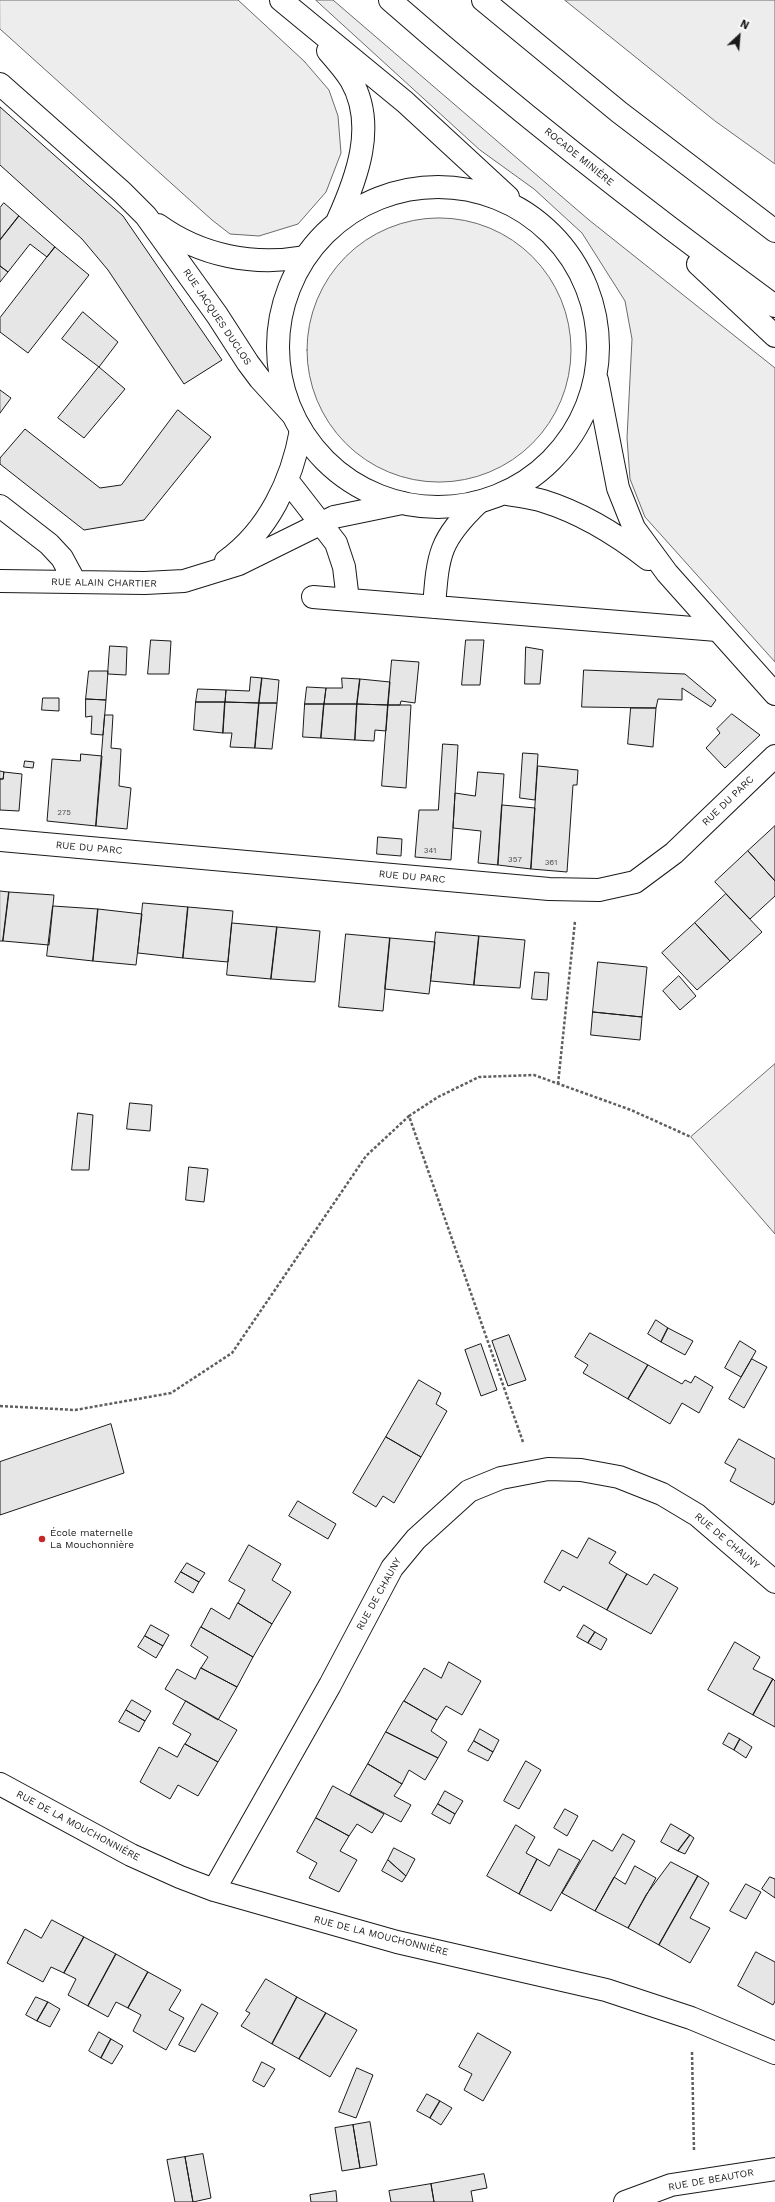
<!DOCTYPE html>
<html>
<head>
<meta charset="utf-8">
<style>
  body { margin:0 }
  #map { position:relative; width:775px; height:2202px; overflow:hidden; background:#fff; font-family:"Work Sans",sans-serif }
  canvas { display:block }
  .north { position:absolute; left:719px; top:16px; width:40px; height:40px; -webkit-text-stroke:3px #fff; paint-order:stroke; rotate:26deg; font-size:11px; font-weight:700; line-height:16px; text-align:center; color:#1a1a1a }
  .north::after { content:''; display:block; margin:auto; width:14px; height:18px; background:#1a1a1a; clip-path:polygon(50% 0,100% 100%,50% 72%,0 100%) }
</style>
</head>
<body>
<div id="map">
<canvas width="775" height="2202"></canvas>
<div class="north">N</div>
</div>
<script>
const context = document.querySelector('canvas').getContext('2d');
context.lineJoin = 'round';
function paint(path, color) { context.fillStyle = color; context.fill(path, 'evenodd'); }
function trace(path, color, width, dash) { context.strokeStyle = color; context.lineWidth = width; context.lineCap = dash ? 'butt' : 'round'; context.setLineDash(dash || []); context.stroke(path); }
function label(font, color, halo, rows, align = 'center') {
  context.font = font + ' "Work Sans",sans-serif'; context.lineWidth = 3; context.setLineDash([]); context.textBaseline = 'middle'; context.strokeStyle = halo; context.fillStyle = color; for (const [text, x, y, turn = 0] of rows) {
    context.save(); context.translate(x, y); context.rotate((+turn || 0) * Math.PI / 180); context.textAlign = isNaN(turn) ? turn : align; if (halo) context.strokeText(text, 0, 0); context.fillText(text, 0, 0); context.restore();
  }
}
const built = new Path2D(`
  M0,0H238L304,61L329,90L338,116L341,153L326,192L298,224L259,236L230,234L212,220L0,29Z
  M316,0H333L589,220L775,368V662L645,517L630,479L627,438L632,339L625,301L582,233L534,189L480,150Z
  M565,0H775V164L715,121Z
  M307 350a132 132 0 1 1 264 0a132 132 0 1 1-264 0Z
  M775,1064V1234L691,1137Z`);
paint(built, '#ededed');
trace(built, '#6a6a6a', 1);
const building = new Path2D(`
  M0,107L123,216L222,360L184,384L108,270L82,239L0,165Z
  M4,203L19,216L0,240V208Z
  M19,216L55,247L47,257L30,244L8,272L0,266V240Z
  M55,247L89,275L28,353L0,332V318Z
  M0,266L8,272L0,282Z
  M83,312L118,342L99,367L62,339Z
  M99,367L125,389L84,438L58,418Z
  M0,390L11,398L0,413Z
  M178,410L211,437L144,520L84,530L0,464V458L25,429L100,488L121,485Z
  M151,640L171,641L169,674H148Z
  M466,640H484L480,685H462Z
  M110,646L127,647L126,675L108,674Z
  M526,647L543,650L540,684H525Z
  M392,660L419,662L415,703L401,701L400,705H388Z
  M584,670L685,674L716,700L711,707L682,688V700L658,699L656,708L582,707Z
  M89,671H108L106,700L86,699Z
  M251,677L262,678L259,703L225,702L226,690L249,691Z
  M262,678L279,680L277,703H259Z
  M342,678L360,679L357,704H324L326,688H342Z
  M360,679L390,682L388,705L357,704Z
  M307,687L326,688L324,704H305Z
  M198,689L226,690L225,702H196Z
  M43,698H59V711L42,710Z
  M86,699L106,700L103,735L91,734L92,716L86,717Z
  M196,702H225L223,733L194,730Z
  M225,702L259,703L255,748L230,747L232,733H223Z
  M259,703H277L272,749L255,748Z
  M305,704H324L321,738L303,737Z
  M324,704H357L355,740L321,738Z
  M357,704L388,705L386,731L375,730L374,741L355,740Z
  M388,705H411L406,788L382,786Z
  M631,708H656L653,747L628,744Z
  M732,714L760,735L725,768L706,748L720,733L717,729Z
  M105,715H113L111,748L121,749L119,786L131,788L127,829L96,826Z
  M443,744L458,745L451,860L415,857L419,810H438Z
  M523,753L538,754L535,800L520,798Z
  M81,754L102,756L96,826L47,821L52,759L80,761Z
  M25,761L34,762L33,768L24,767Z
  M538,766L578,770L577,785H573L567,872L531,869Z
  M0,771L4,772L3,779H0Z
  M4,772L22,774L19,811L0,810V779H3Z
  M478,772L504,774L498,865L478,863L481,831L453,828L455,793L475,796Z
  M502,805L535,808L531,869L498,865Z
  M775,826V881L748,851Z
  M378,837L402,839L401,856L377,854Z
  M748,851L775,881V896L750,919L715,882Z
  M0,891L9,892L3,941H0Z
  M9,892L54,895L49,945L3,941Z
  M726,894L762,932L730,961L695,923Z
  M143,903L188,907L183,958L138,953Z
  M53,906L98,909L93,961L47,956Z
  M188,907L233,911L228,962L183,958Z
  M98,909L142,914L136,965L93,961Z
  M232,923L277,927L271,979L227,975Z
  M695,923L730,961L697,990L662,953Z
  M277,927L320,931L315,982L271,979Z
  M436,932L479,936L474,985L431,981Z
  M346,934L390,938L383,1011L339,1007Z
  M479,936L525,940L520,988L474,985Z
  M390,938L435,942L429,994L385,989Z
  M598,962L647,967L642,1017L593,1012Z
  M535,972L549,973L547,1000L532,999Z
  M679,976L696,996L680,1010L663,991Z
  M593,1012L642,1017L640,1040L591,1035Z
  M130,1103L152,1105L150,1131L127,1129Z
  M78,1113L93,1115L89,1170H72Z
  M189,1167L208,1169L204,1202L186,1200Z
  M656,1320L668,1328L661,1342L648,1334Z
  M668,1328L693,1341L685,1355L661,1342Z
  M590,1333L648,1365L628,1399L583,1373L588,1365L575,1357Z
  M509,1335L526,1380L508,1386L492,1341Z
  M740,1341L756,1351L741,1377L725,1368Z
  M481,1344L497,1390L481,1396L465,1350Z
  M752,1359L767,1367L744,1408L729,1399Z
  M648,1365L682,1384L685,1380L691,1383L695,1376L713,1387L699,1413L682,1403L670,1424L628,1399Z
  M419,1380L441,1393L436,1404L447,1411L421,1457L386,1437Z
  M111,1424L124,1473L0,1515V1462Z
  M386,1437L421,1457L394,1503L383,1496L376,1507L353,1493Z
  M739,1439L775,1459V1501L773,1505L730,1481L736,1469L725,1463Z
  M298,1501L336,1524L328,1539L289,1516Z
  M589,1538L616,1552L609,1563L627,1574L607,1610L563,1586L560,1591L544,1582L562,1550L577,1558Z
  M249,1545L281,1564L272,1580L291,1592L272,1624L238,1603L245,1590L229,1581Z
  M187,1563L205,1573L199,1582L181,1572Z
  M181,1572L199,1582L193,1593L175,1582Z
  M627,1574L647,1585L654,1574L678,1588L651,1634L607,1610Z
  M238,1603L272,1624L253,1657L201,1627L211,1608L229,1619Z
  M151,1625L169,1635L163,1646L145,1636Z
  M584,1625L595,1632L588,1643L577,1637Z
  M201,1627L253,1657L237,1687L201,1668L208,1657L191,1646Z
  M595,1632L607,1639L601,1650L588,1643Z
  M145,1636L163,1646L156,1658L138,1647Z
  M735,1642L760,1657L753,1669L773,1679L753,1715L708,1690Z
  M449,1662L481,1681L462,1715L446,1706L437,1720L404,1701L424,1668L441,1678Z
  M201,1668L237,1687L218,1720L165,1689L177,1669L195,1679Z
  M773,1679L775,1681V1727L753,1715Z
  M132,1700L151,1711L145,1721L126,1710Z
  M186,1701L237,1730L218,1762L185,1744L191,1734L173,1724Z
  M404,1701L437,1720L431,1731L447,1742L438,1758L386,1732Z
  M126,1710L145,1721L139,1732L119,1722Z
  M480,1729L499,1740L493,1752L474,1741Z
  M386,1732L438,1758L425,1780L409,1770L402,1784L368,1764Z
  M729,1733L740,1739L734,1750L723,1744Z
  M740,1739L752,1747L746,1758L734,1750Z
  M474,1741L493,1752L488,1761L468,1751Z
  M185,1744L218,1762L198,1796L178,1785L170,1799L140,1782L159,1747L177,1757Z
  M526,1761L541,1770L519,1809L504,1801Z
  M368,1764L402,1784L394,1796L411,1805L401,1822L350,1795Z
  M333,1786L384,1814L372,1833L357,1824L349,1836L316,1818Z
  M445,1791L463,1801L455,1814L438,1804Z
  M438,1804L455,1814L450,1824L432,1814Z
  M565,1809L578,1816L567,1836L554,1828Z
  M316,1818L349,1836L340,1851L357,1860L339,1892L309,1878L317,1863L297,1852Z
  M671,1824L690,1835L678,1851L661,1842Z
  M516,1825L535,1837L526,1853L537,1859L519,1894L487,1876Z
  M623,1834L635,1841L595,1911L562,1893L593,1840L612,1851Z
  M690,1835L694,1838L685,1854L678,1851Z
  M394,1848L415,1859L406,1876L388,1860Z
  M559,1849L580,1860L551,1911L519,1894L537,1859L549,1866Z
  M388,1860L406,1876L402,1882L382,1871Z
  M671,1862L698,1876L659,1945L628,1928L646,1895Z
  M635,1866L656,1878L628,1928L595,1911L614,1877L625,1884Z
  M698,1876L709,1883L690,1918L710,1928L690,1963L659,1945Z
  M770,1877L775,1879V1898L762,1889Z
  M746,1884L761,1892L746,1919L730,1911Z
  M52,1920L84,1937L64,1973L51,1967L43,1982L7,1963L25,1929L41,1938Z
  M84,1937L116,1954L88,2006L68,1995L76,1979L64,1973Z
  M756,1952L775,1962V2001L773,2005L738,1986Z
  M116,1954L148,1972L128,2008L116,2002L108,2017L88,2006Z
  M148,1972L181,1990L169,2010L184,2018L166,2050L133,2031L141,2015L128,2008Z
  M266,1979L297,1997L272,2044L241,2026L250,2013L246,2011Z
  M36,1997L48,2002L37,2021L26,2015Z
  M297,1997L326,2013L299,2059L272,2044Z
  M48,2002L60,2009L50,2027L37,2021Z
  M202,2004L218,2013L195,2052L179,2045Z
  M326,2013L357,2030L330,2077L299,2059Z
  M99,2032L111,2039L101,2058L89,2051Z
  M478,2033L511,2052L483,2101L464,2090L472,2074L459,2067Z
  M111,2039L123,2046L112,2064L101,2058Z
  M262,2062L275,2069L264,2087L253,2081Z
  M357,2068L373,2075L356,2118L339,2112Z
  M427,2094L440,2101L430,2118L417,2111Z
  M440,2101L452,2108L441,2125L430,2118Z
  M370,2122L377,2165L360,2168L353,2125Z
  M353,2125L360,2168L342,2171L335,2128Z
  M203,2154L211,2198L193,2202L185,2157Z
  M185,2157L193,2202H175L167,2160Z
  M484,2174L487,2188L471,2191L473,2202H434L431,2184Z
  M431,2184L434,2202H391L389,2191Z
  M336,2191L337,2202H311L310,2195Z`);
paint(building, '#e6e6e6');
trace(building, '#1a1a1a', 1);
const minor = new Path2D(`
  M0,84L122,192L146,216L217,315L248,363L260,379L292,414
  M158,225C201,256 253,266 305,257
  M287,480L336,543L344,567L348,600
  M0,506L49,544L62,558L75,582
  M226,561C268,531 292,481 301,430
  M0,581L145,583L184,581L239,564L334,517L402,503
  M313,597L717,630
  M434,607C438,554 439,540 479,502
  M0,840L549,889L599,890L635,882L674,853L775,756
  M0,1784L131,1855L180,1877L214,1890L397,1942L606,1990L691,2018L775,2053
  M214,1890L330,1685L392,1568L416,1539L469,1491L501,1478L548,1469L581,1470L619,1477L662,1494L697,1515L775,1582
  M625,2202L671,2185L775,2169`);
const major = new Path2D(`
  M281,0L405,102L508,197
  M328,51C336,60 344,69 351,80C377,125 357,178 337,222
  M278 347a160 160 0 1 1 320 0a160 160 0 1 1-320 0Z
  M597,380L618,488L634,528L667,573L775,694
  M503,493C516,496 530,497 543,501C582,513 616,534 648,559`);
const highway = new Path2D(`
  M390,0C513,108 642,209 775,306
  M483,0L619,112L775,231
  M698,264L775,336`);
trace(minor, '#1a1a1a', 24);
trace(major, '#1a1a1a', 24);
trace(highway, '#1a1a1a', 24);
trace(new Path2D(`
  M558,1084L575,921
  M0,1406L75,1410L171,1393L232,1353L366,1156L409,1116
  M523,1442L409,1116L438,1097L479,1077L534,1075L631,1110L691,1137
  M692,2052L694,2151`), '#5f5f5f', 2.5, [3, 2]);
trace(minor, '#fff', 22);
trace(major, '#fff', 22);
trace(highway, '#fff', 22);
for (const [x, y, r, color] of [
  [42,1539,4,"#c62828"]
]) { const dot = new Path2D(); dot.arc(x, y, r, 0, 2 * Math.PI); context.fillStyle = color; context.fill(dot); trace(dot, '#fff', 1.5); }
label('8px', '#4d4d4d', null, [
  ["275",64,813],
  ["341",430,851],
  ["357",515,860],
  ["361",551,863]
]);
label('10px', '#1a1a1a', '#fff', [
  ["ROCADE MINIÈRE",579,157,39],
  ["RUE JACQUES DUCLOS",217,317,56],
  ["RUE ALAIN CHARTIER",104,583,1],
  ["RUE DU PARC",728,801,-44],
  ["RUE DU PARC",89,848,5],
  ["RUE DU PARC",412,877,5],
  ["RUE DE CHAUNY",727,1541,40],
  ["RUE DE CHAUNY",379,1594,-61],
  ["RUE DE LA MOUCHONNIÈRE",78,1826,28],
  ["RUE DE LA MOUCHONNIÈRE",381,1936,14],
  ["RUE DE BEAUTOR",711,2180,-10]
]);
label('10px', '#1a1a1a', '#fff', [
  ["École maternelle",50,1533],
  ["La Mouchonnière",50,1545]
], 'left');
</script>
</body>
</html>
